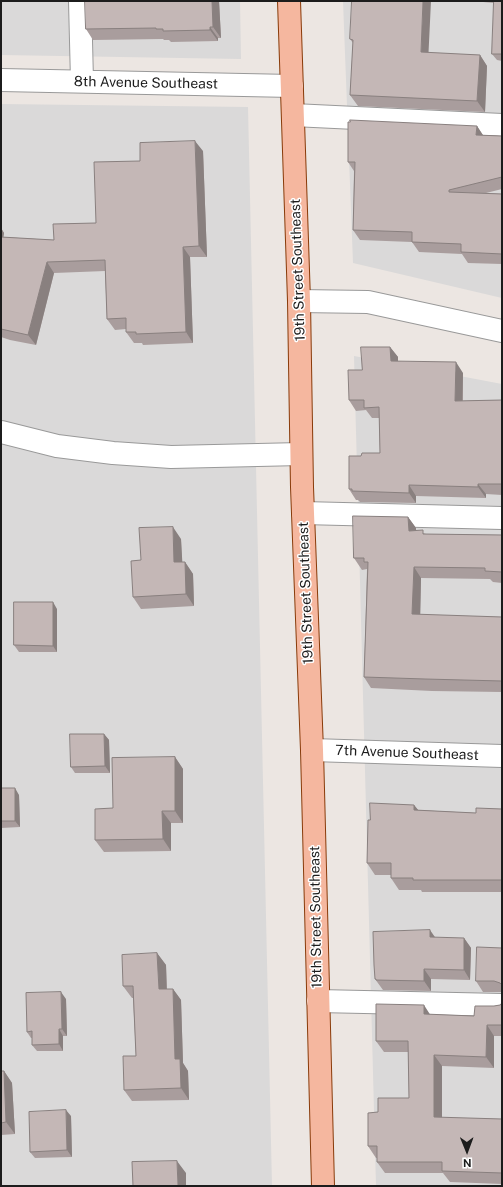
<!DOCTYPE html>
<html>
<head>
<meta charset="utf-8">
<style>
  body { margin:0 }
  #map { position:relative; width:503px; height:1187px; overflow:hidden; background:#ece6e2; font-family:"Public Sans",sans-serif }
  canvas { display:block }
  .frame { position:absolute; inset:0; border:2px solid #1c1c1c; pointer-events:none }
  .north { position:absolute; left:447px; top:1131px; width:40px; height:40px; -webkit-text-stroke:3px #fff; paint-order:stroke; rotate:179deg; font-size:11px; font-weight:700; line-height:16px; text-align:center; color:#1c1c1c }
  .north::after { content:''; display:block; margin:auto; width:14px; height:18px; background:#1c1c1c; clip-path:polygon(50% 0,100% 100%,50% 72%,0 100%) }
</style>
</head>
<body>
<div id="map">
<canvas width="503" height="1187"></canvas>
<div class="frame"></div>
<div class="north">N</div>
</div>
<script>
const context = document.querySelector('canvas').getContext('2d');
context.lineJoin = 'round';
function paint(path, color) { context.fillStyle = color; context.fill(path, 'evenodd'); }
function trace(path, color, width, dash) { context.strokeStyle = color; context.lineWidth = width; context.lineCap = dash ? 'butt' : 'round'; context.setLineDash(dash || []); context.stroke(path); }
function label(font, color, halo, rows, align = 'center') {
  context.font = font + ' "Public Sans",sans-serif'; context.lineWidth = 3; context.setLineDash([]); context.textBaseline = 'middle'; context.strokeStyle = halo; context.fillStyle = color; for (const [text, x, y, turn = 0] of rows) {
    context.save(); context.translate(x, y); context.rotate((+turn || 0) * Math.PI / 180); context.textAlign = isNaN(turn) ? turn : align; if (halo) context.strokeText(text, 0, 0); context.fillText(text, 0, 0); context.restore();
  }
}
paint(new Path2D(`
  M1,1H240L241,59L1,55Z
  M343,1H502V298L353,263Z
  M1,104L248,107L272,1186H1Z
  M354,356L502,384V1186H376Z`), '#dad9d9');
const minor = new Path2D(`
  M80,1L82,81
  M1,80L292,86
  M293,115L502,125
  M299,301L368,302L502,331
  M1,432L57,446L113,453L171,457L301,454
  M303,513L502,518
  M312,750L502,756
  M318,1001L502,1005`);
const major = new Path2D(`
  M289,1L299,301L302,487L312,750L323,1186`);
trace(minor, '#999', 24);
trace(major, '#893b0a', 24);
trace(minor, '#fff', 22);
trace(major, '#f5b79f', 22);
paint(new Path2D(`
  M219,1L221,38H218V41L171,42L169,40H164L163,39L93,40L86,29Z
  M482,1H502V61L497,60L492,54L494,3L483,2Z
  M350,39L429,53L480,55L487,66L485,112L358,106L350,95L353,43Z
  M477,126L483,135L502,136V189L486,193L502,194V264L468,263L462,254L419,252L412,242L360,240L353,230L354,171L348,162Z
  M203,151L207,257H190L193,343L143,345L142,343H134L126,332V329L115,330L107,319L105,271L54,273L36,345L10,340L1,337V228L4,233L3,237L54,240L96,223L140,161Z
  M390,347L398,357V361L463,373V401L502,400V495L486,494V498L416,496V503L360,502L358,500H356L349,489L361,456L380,453L379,418H372L366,410L356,411L349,400L362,370Z
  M408,517L416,528V531L426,534L502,535V583L493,582L490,579L421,578L420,615L502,617V692L432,691L371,688L364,677L367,569L362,570L354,558Z
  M181,539L182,562H185L193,574L194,606L141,609L133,597L141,560Z
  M57,609V652H19L14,645Z
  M104,734L109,740L110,773H75L71,767Z
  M175,757L183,769V823H171V851L104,852L95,840L113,808Z
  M1,788L19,795L20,827L1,828Z
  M414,805L418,810L476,813L502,809V892H422L421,890H399L391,878V875H375L367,863L370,820Z
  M436,938H464L471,948L470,980L431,979V991L383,990L375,979Z
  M502,948V992H483L476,981Z
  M157,953L166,965L167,989H173L181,1000L183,1063L188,1071L189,1100L132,1101L124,1090L136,1056L133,998H132L123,986Z
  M66,999L67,1036H63V1051H37L32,1045V1038H31L27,1032Z
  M502,1003V1036H494V1068L442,1066V1118L502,1119V1118V1184L450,1182L443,1173H385L377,1162V1158H376L368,1146L378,1112L409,1098L408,1052H384L376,1041L430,1015L474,1016L494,1006L500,1005Z
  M1,1071H4L12,1083L15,1134L1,1135Z
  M71,1116L72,1157L35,1158L30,1152Z`), '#a99d9d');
paint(new Path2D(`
  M212,1H219L221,38L213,27Z
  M423,1H431L428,63L421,52Z
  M210,27L218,38V41L210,30Z
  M480,55L487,66L485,112L477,101Z
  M477,126L484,137L476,135Z
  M195,141L203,151L207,257L199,246Z
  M1,228L4,233L2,248L1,247Z
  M183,247L190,257L193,343L186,332Z
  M47,262L54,273L36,345L28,335Z
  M390,347L398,357V371L391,361Z
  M456,362L463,373L462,412L455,401Z
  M478,484L486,494V498L478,487Z
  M409,485L416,496V503L409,493Z
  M408,517L416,528V542L409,531Z
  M173,527L181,539L183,574L174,562Z
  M185,562L193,574L194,606L186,594Z
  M414,567L421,578L420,626L412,614Z
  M53,602L57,609V652L53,646Z
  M104,734L109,740L110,773L105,766Z
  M175,757L183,769V823L175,811Z
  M15,788L19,795L20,827L15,821Z
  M414,805L423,816L414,810Z
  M162,811L171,823V851L163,839Z
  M430,930L437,940L430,937Z
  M464,938L471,948L470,980L464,970Z
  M157,953L166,965L167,1001L159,989Z
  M424,969L431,979V991L424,981Z
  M173,989L181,1000L183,1063L188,1071L189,1100L181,1088L175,1059Z
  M61,992L66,999L67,1036L62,1029Z
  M424,1005L431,1016L424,1014Z
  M487,1025L494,1036V1068L486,1057Z
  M59,1029L63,1036V1051L59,1044Z
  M434,1055L442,1066V1129L434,1117Z
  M4,1071L12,1083L15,1134L6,1122Z
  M66,1110L71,1116L72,1157L67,1150Z
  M177,1161L186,1173V1186H179L178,1185Z`), '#89807f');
const building = new Path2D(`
  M85,1H212L213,27H210V30L163,31V29H156V28L86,29Z
  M352,1H423L421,52L480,55L477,101L350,95L353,40L350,39Z
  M494,1H502V54H492Z
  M350,120L477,126L476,135L502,136V177L449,190V192L502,194V254L461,252V244L412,242V232L353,230L355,162H348V122H350Z
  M195,141L199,246L183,247L186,332L136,334V332H126V318L107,319L105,260L47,262L28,335L1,329V237L54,240L53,224L96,223L94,162L140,161V143Z
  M361,347H390L391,361L456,362L455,401L502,400V484H478V487L409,485V493L352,491V489H349V456H361L362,453H380L379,407L364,408V400H349L348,370H362Z
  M353,516L408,517L409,531L423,530V534L502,535V572L485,571V568L414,567L412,614L502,617V681L425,679L364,677L368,562H364V558H354Z
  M173,527L174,562H185L186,594L133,597L131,561L141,560L139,528Z
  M14,602H53V646L14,645Z
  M70,734H104L105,766L71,767Z
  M175,757V811H162L163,839L95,840V809L113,808L112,758Z
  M1,788H15V821H1Z
  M370,803L414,805V810L476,813V808L502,809V880H413V878H391V863H367L368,820H370Z
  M430,930V937L464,938V970L424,969V981L376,980V979H375L374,965L373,932Z
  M477,947L502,948V985L500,983L494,981H476Z
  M157,953L159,989H173L175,1059H180L181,1088L124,1090L123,1056H136L133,986H123L122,955Z
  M61,992L62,1029H59V1044L32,1045V1031L27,1032L26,993Z
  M502,1003V1025H487L486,1057L434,1055V1117L502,1119V1118V1173L442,1171V1162H377V1146H368V1113L378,1112V1098H409L408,1041H376V1004L424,1005V1014L474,1016L475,1006H494L500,1005Z
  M1,1071H4L6,1122L1,1123Z
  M66,1110L67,1150L30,1152L29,1112Z
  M177,1161L178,1185H183V1186H133L132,1162Z`);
paint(building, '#c4b7b6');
trace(building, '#89807f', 1);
label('14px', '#1c1c1c', '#fff', [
  ["8th Avenue Southeast",146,83,1],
  ["19th Street Southeast",298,270,-92],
  ["19th Street Southeast",306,593,-92],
  ["7th Avenue Southeast",407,753,2],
  ["19th Street Southeast",316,917,-91]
]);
</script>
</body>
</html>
